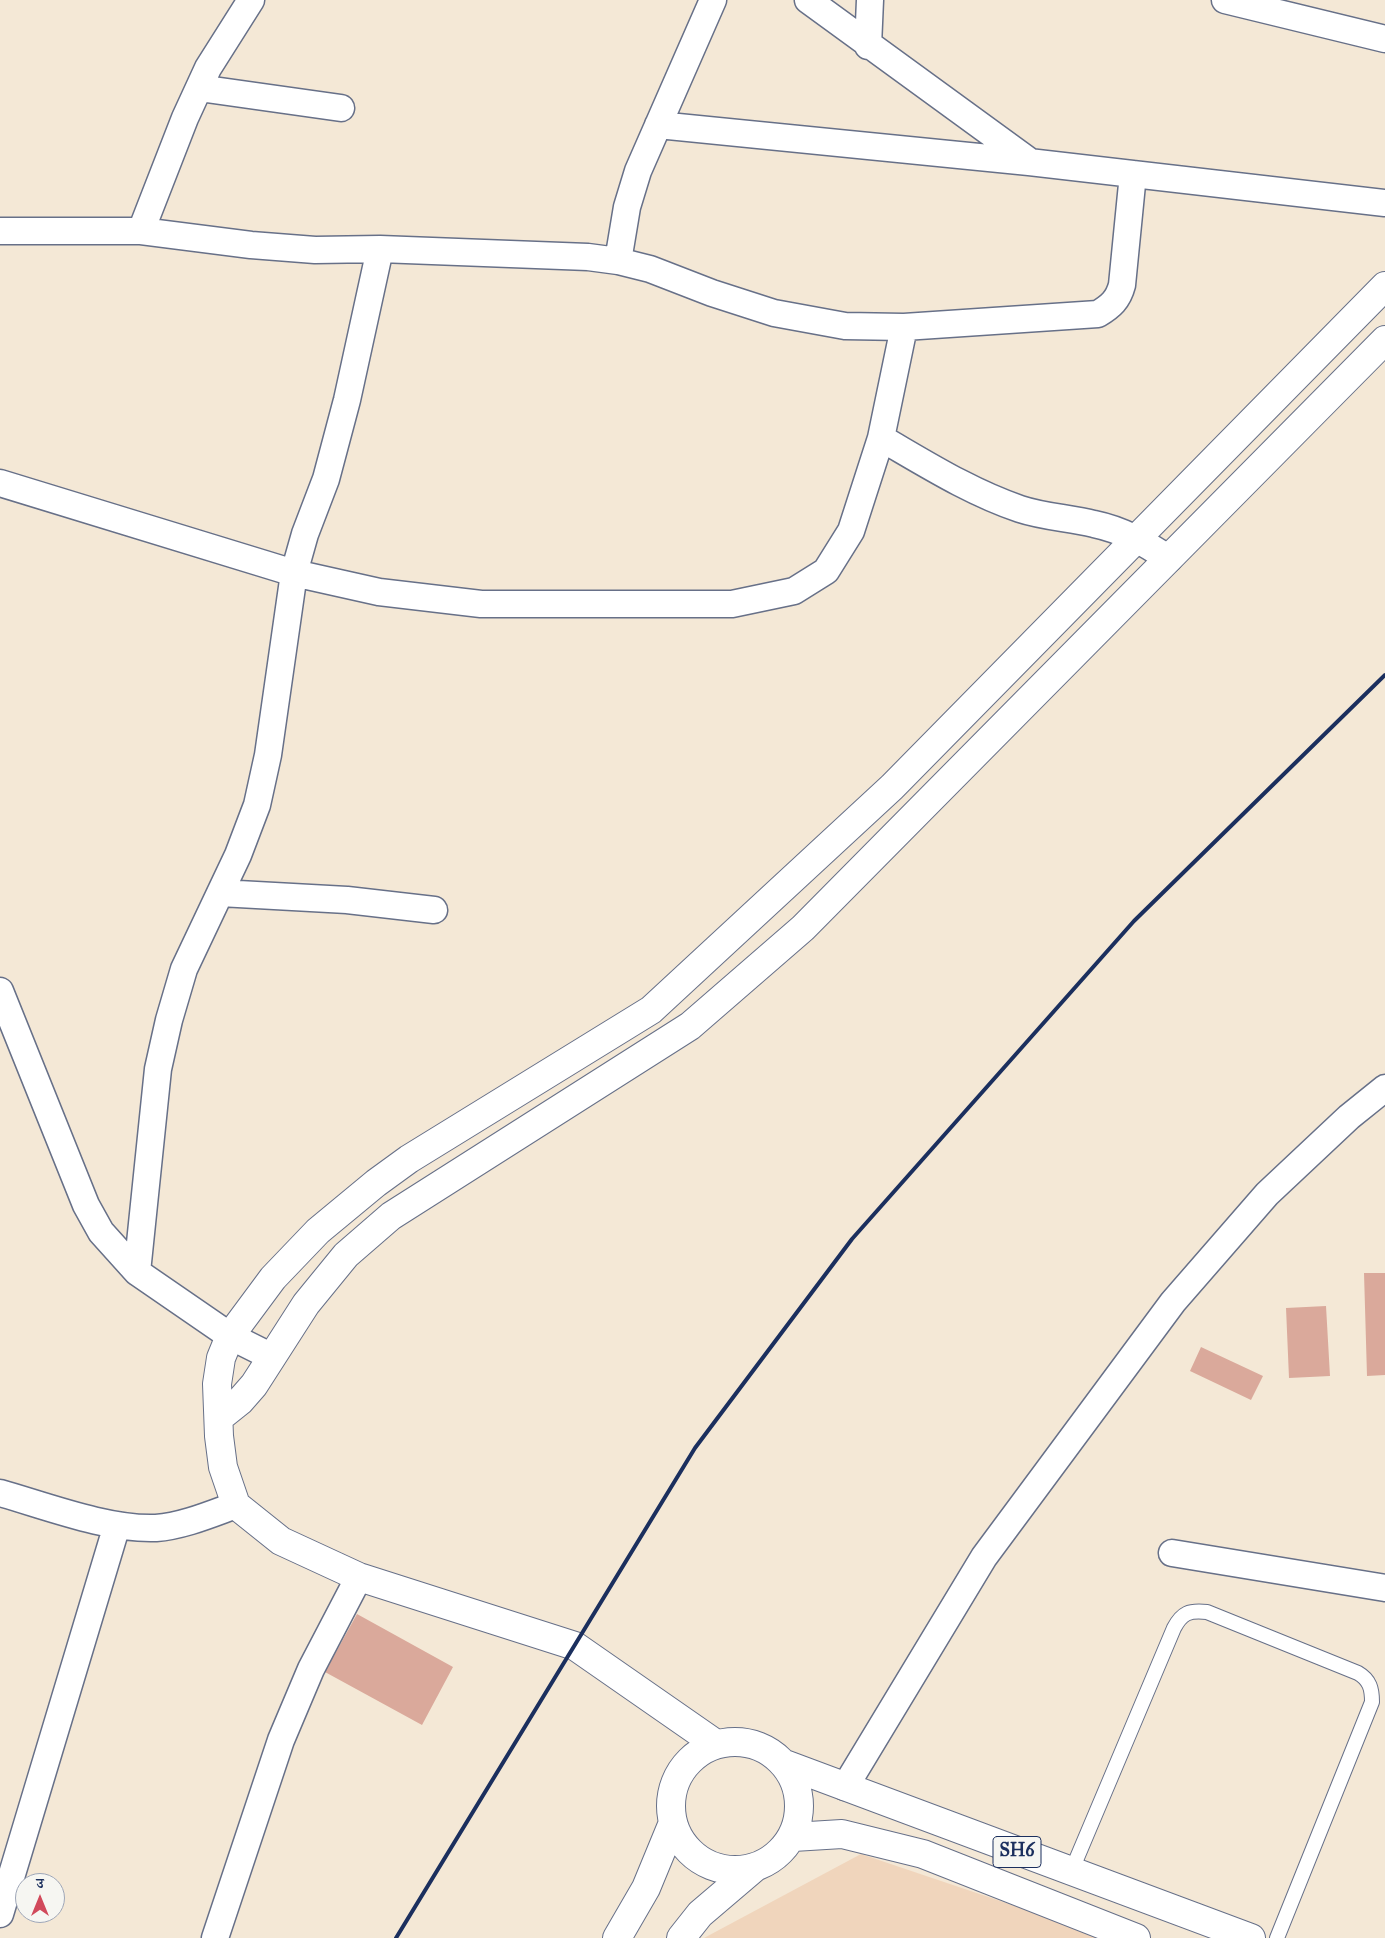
<!DOCTYPE html>
<html>
<head>
<meta charset="utf-8">
<style>
  body { margin:0 }
  #map { position:relative; width:1385px; height:1938px; overflow:hidden; background:#f4e8d6; font-family:"IM FELL Great Primer","Noto Serif Devanagari",serif }
  canvas { display:block }
  .north { position:absolute; left:15px; top:1873px; width:50px; height:50px; box-sizing:border-box; background:#f6f6f2; border:1px solid #9ea6b7; border-radius:50%; rotate:0deg; font-size:14px; font-weight:700; line-height:20px; text-align:center; color:#1b2f5e }
  .north::after { content:''; display:block; margin:auto; width:18px; height:22px; background:#d1495b; clip-path:polygon(50% 0,100% 100%,50% 72%,0 100%) }
</style>
</head>
<body>
<div id="map">
<canvas width="1385" height="1938"></canvas>
<div class="north">उ</div>
</div>
<script>
const context = document.querySelector('canvas').getContext('2d');
context.lineJoin = 'round';
function paint(path, color) { context.fillStyle = color; context.fill(path, 'evenodd'); }
function trace(path, color, width, dash) { context.strokeStyle = color; context.lineWidth = width; context.lineCap = dash ? 'butt' : 'round'; context.setLineDash(dash || []); context.stroke(path); }
function label(font, color, halo, rows, align = 'center') {
  context.font = font + ' "IM FELL Great Primer",serif'; context.lineWidth = 5; context.setLineDash([]); context.textBaseline = 'middle'; context.strokeStyle = halo; context.fillStyle = color; for (const [text, x, y, turn = 0] of rows) {
    context.save(); context.translate(x, y); context.rotate((+turn || 0) * Math.PI / 180); context.textAlign = isNaN(turn) ? turn : align; if (halo) context.strokeText(text, 0, 0); context.fillText(text, 0, 0); context.restore();
  }
}
paint(new Path2D(`
  M861,1854L1110,1938H704Z`), '#f0d5bc');
paint(new Path2D(`
  M1364,1273H1385V1375L1367,1376Z
  M1326,1306L1330,1376L1289,1378L1286,1308Z
  M1201,1347L1263,1376L1251,1400L1190,1371Z
  M357,1614L453,1667L422,1725L325,1672Z`), '#daa99b');
const lane = new Path2D(`
  M1071,1872L1174,1628C1182,1613 1189,1610 1207,1612L1358,1673C1370,1680 1372,1689 1372,1702L1277,1938`);
const street = new Path2D(`
  M808,0L1029,161
  M1225,0L1385,39
  M868,46L870,0
  M199,88L341,108
  M658,125L1029,162L1385,203
  M0,231H141L251,245L315,250L380,249L588,257L618,261L650,269L712,293L774,313L845,326L904,327L1098,314C1111,306 1118,300 1122,285L1133,174
  M141,231L185,118L208,68L251,0
  M618,261L627,207L638,171L713,0
  M881,438C926,464 970,492 1020,509C1044,517 1070,518 1094,524C1123,530 1145,543 1169,559
  M0,483L294,573L379,592L481,604H732L794,591L826,571L851,531L881,438L904,327
  M220,893L347,900L434,910
  M0,991L86,1205L101,1232L137,1272L230,1336L272,1357
  M137,1272L158,1069L169,1020L184,969L238,855L257,805L268,755L294,573L305,534L326,479L347,400L380,249
  M0,1493C46,1506 108,1530 156,1528C183,1526 211,1514 236,1505
  M1172,1553L1385,1588
  M845,1787L984,1557L1173,1302L1267,1194L1349,1117L1385,1088
  M0,1914L117,1525
  M215,1938L281,1740L311,1669L359,1577`);
const secondary = new Path2D(`
  M220,1417L240,1401L254,1385L306,1304L346,1255L391,1216L690,1026L803,928L1385,340
  M716,1744L575,1646L359,1577L281,1541L236,1505L223,1467L219,1436L217,1384L221,1358L230,1336L273,1278L318,1231L376,1183L409,1159L651,1010L892,787L1385,286`);
const primary = new Path2D(`
  M671 1806a64 64 0 1 1 128 0a64 64 0 1 1-128 0Z
  M785,1764L1251,1938
  M793,1837L842,1834L923,1854L1136,1938
  M617,1938L646,1888L672,1825
  M681,1938L700,1914L754,1868`);
trace(lane, '#677088', 16);
trace(street, '#677088', 29);
trace(secondary, '#677088', 30);
trace(primary, '#677088', 30);
trace(lane, '#fff', 14);
trace(street, '#fff', 26);
trace(secondary, '#fff', 28);
trace(primary, '#fff', 28);
trace(new Path2D(`
  M396,1938L695,1448L852,1239L1134,921L1385,675`), '#1b2f5e', 4);
for (const [x, y, w] of [
  [1017,1852,48]
]) { const box = new Path2D(); box.roundRect(x - w / 2, y - 15.5, w, 31, 4); context.fillStyle = '#f6f6f2'; context.fill(box); trace(box, '#1b2f5e', 1); }
label('bold 18px', '#1b2f5e', null, [
  ["SH6",1017,1852]
]);
</script>
</body>
</html>
